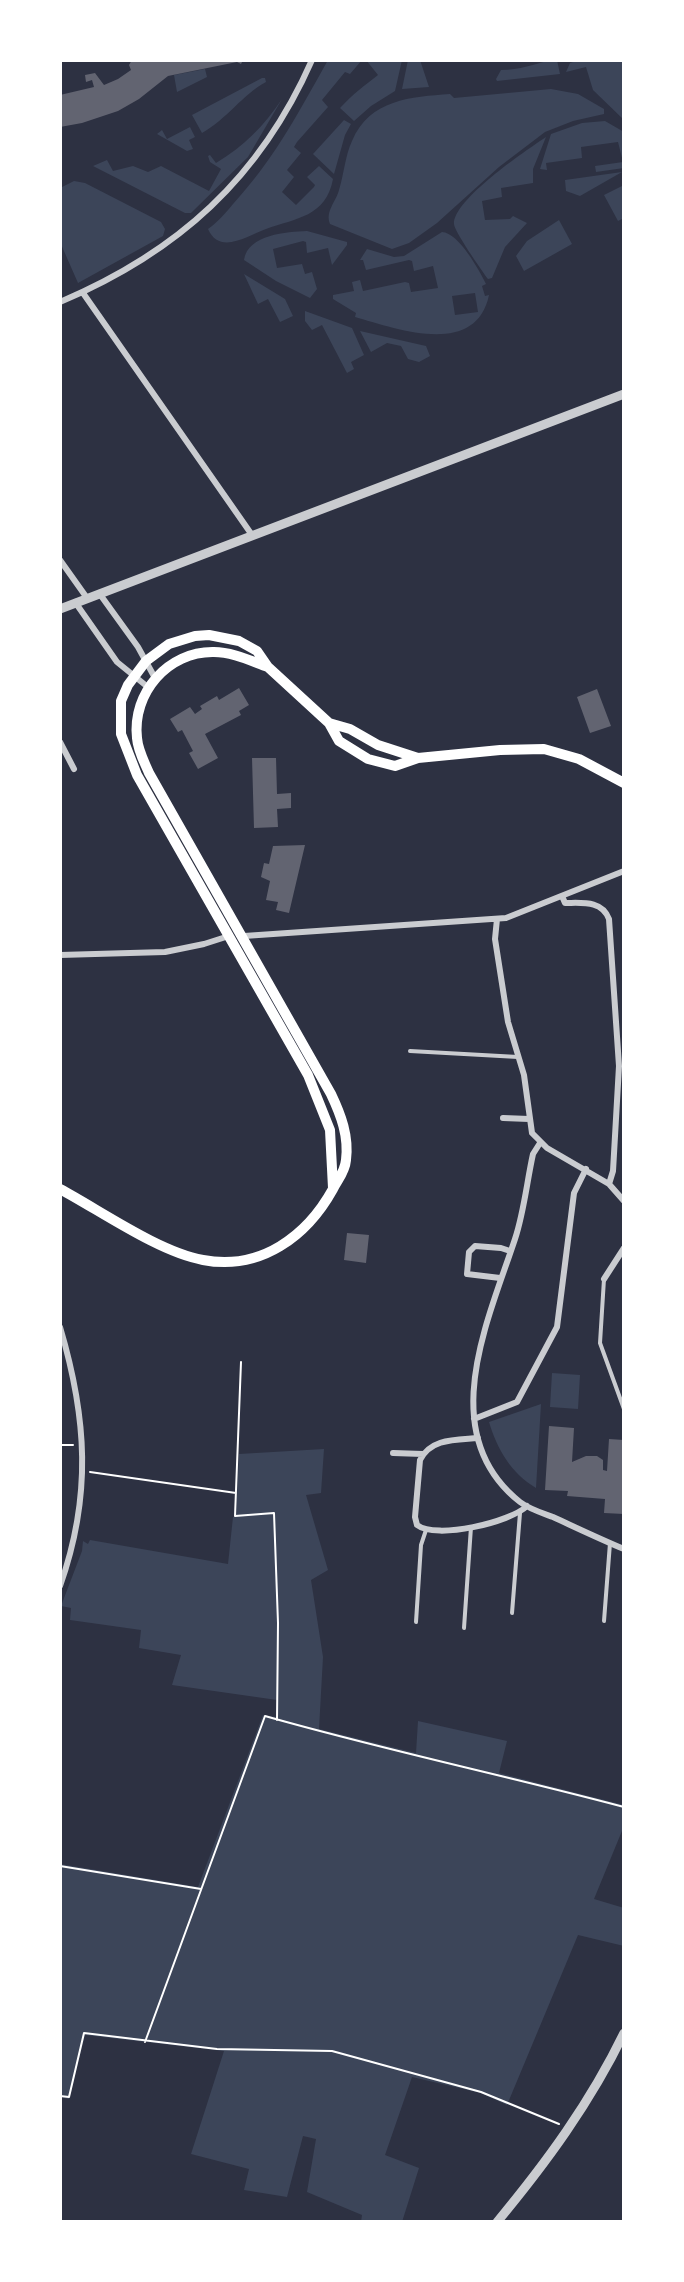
<!DOCTYPE html>
<html>
<head>
<meta charset="utf-8">
<style>
  body { margin:0 }
  #map { position:relative; width:684px; height:2282px; overflow:hidden; background:#2d3142; font-family:Overpass,sans-serif }
  canvas { display:block }
  .frame { position:absolute; inset:0; border:62px solid #fff; pointer-events:none }
</style>
</head>
<body>
<div id="map">
<canvas width="684" height="2282"></canvas>
<div class="frame"></div>
</div>
<script>
const context = document.querySelector('canvas').getContext('2d');
context.lineJoin = 'round';
function paint(path, color) { context.fillStyle = color; context.fill(path, 'evenodd'); }
function trace(path, color, width, dash) { context.strokeStyle = color; context.lineWidth = width; context.lineCap = dash ? 'butt' : 'round'; context.setLineDash(dash || []); context.stroke(path); }
paint(new Path2D(`
  M328,60H362L350,74L345,72L322,100L328,107L297,142L294,147L301,153L287,170L294,177L282,192L296,205L314,187L315,185L307,177L319,166L333,179C326,217 296,218 266,229C248,235 220,256 208,229C221,220 230,207 240,196C277,154 301,108 328,60Z
  M366,60H402L395,91L371,106L354,121L340,108C354,93 364,86 378,75Z
  M408,60H420L429,87L402,89Z
  M551,60H557L560,74L497,81L496,79L501,70C519,70 535,64 551,60Z
  M580,60H624V120L593,90L586,67L566,72L570,63Z
  M205,69L207,77L177,92L174,75Z
  M262,78H265L266,82C242,95 227,119 202,133L192,115Z
  M551,89L578,94L604,109V114L573,121L545,132L499,167L437,223L409,243L392,249L330,224C325,211 336,202 339,190C344,174 345,156 352,141C370,99 411,97 450,94L454,98Z
  M282,99L248,157L191,213H185L93,166L107,160L113,171L133,166L148,172L161,166L209,191L221,169L210,162L208,156L210,155L216,163C244,146 264,126 282,99Z
  M344,120L351,124L345,135L334,174L313,154Z
  M605,121L624,132V168L596,172L595,166L623,162L618,142L581,147L582,158L546,163L547,170L540,169L551,134L582,123Z
  M190,127L195,137L189,140L193,149L187,151L157,134L162,130L167,139Z
  M546,137L533,169V183L501,188L502,197L482,201L485,220L510,219L513,216L527,223L505,247L492,278L488,279C482,271 454,231 454,224C453,200 525,151 546,137Z
  M622,172L580,196L566,191L565,180Z
  M74,181L85,183L161,222L165,229L163,236L78,283L60,242V188Z
  M624,185V218L618,221L604,195Z
  M559,220L572,244L524,271L516,256L527,241Z
  M307,231L347,242V245L332,265L328,248L307,253L306,242L303,241L273,249L277,268L302,264L305,274L312,272L317,289L310,298L276,281L244,260C248,234 287,232 307,231Z
  M442,232C459,233 479,270 486,284L482,286L485,296L489,295C476,358 397,329 355,317L356,313L333,299V295L354,291L352,282L360,280L363,291L405,282L409,283L411,292L438,288L433,266L414,271L412,261L409,260L366,270L363,260H360L367,249L394,257L404,256ZM475,293L478,312L455,315L452,296Z
  M244,274L285,299L293,316L280,322L268,299L258,304Z
  M305,311L352,328L364,355L351,362L354,369L347,373L322,325L312,330L305,321Z
  M360,331L426,346L430,356L419,362L408,359L401,346L387,343L371,352Z
  M552,1373L580,1375L578,1409L550,1407Z
  M541,1404L536,1488C511,1473 497,1449 489,1422Z
  M324,1449L321,1493L306,1495L328,1570L311,1580L323,1657L319,1729L416,1753L418,1721L507,1741L499,1773L624,1805V1826L594,1899L624,1908V1946L578,1935L507,2105L481,2093L412,2077L385,2155L419,2168L402,2222H361L362,2215L307,2192L316,2139L303,2136L287,2197L244,2190L249,2169L191,2154L224,2051L85,2035L69,2099L60,2097V1864L198,1887L263,1715L276,1717L277,1700L172,1685L181,1655L139,1648L141,1630L70,1620L71,1608L61,1606L82,1551L83,1541L88,1544L90,1540L228,1564L233,1517H236L239,1454Z`), '#3c4559');
paint(new Path2D(`
  M132,60H243L241,64L237,62L168,76L139,99L118,111L82,123L60,127V95L94,87L92,80L86,82L85,75L95,73L104,85L118,79L131,70L129,65Z
  M239,688L249,705L239,711L241,715L205,734L218,758L198,769L189,753L193,751L182,730L178,732L170,719L190,707L195,714L202,709L200,706L217,696L219,700Z
  M597,689L611,726L590,733L577,697Z
  M252,758H276L277,794L291,793V808L277,809L278,827L254,828Z
  M305,845L289,913L276,910L278,902L266,900L270,881L261,877L264,863L269,864L273,846Z
  M347,1233L369,1235L366,1263L344,1260Z
  M549,1426L574,1428L572,1462L586,1456H597L603,1460V1470L607,1471L609,1439L624,1440V1514L604,1513L605,1499L567,1496L568,1491L545,1490Z`), '#626471');
trace(new Path2D(`
  M241,1362L235,1516L274,1513L278,1623L277,1720
  M60,1445H73
  M90,1472L236,1493
  M60,1866L201,1889
  M145,2042L265,1716C384,1750 504,1775 624,1807
  M60,2096L69,2097L84,2033L217,2049L332,2051L481,2092L559,2124`), '#fff', 2);
trace(new Path2D(`
  M410,1051L518,1057
  M604,1279L600,1343L624,1409
  M512,1613L520,1513
  M604,1621L610,1543
  M416,1622L421,1545L426,1530
  M464,1628L471,1527`), '#caccd0', 4);
trace(new Path2D(`
  M83,293L252,535
  M60,302C178,252 260,178 312,60
  M60,560L87,598
  M99,593L138,647L155,678
  M75,602L117,662L149,688
  M60,742L74,769
  M562,896L565,903C582,903 602,900 609,919L619,1066L613,1171L609,1184
  M497,919L495,939L508,1022L524,1075L532,1133L547,1148L609,1184L624,1201
  M244,936L506,918L624,871
  M60,955L165,952L204,944L229,936
  M503,1118L529,1119
  M540,1143L533,1154C527,1181 524,1212 515,1239C488,1321 434,1434 520,1502C529,1509 542,1513 553,1517C577,1528 600,1539 624,1549
  M500,1278L467,1274L469,1252L475,1246L501,1248L510,1251
  M604,1279L624,1248
  M60,1327C87,1418 92,1496 60,1586
  M474,1419L517,1402L557,1327L574,1193L586,1169
  M478,1438C456,1440 431,1438 420,1460L415,1517L417,1525C436,1540 511,1522 527,1506
  M393,1453L423,1454`), '#caccd0', 6);
trace(new Path2D(`
  M60,609L624,394
  M497,2222C546,2163 590,2103 624,2033`), '#caccd0', 9);
trace(new Path2D(`
  M329,723L350,729L378,745L418,758
  M333,1188L330,1130L308,1075L137,775L121,734V701L128,685L146,661L169,644L195,636L209,635L239,641L257,651L268,667L329,723L339,741L368,759L395,766L418,758L500,750L544,749L579,759L624,783
  M60,1189C101,1211 159,1252 203,1260C261,1271 307,1236 333,1189C338,1179 345,1172 346,1160C349,1136 341,1115 331,1094L149,773C144,761 138,751 137,738C132,693 168,651 214,652C232,652 251,661 268,667`), '#fff', 10);
</script>
</body>
</html>
